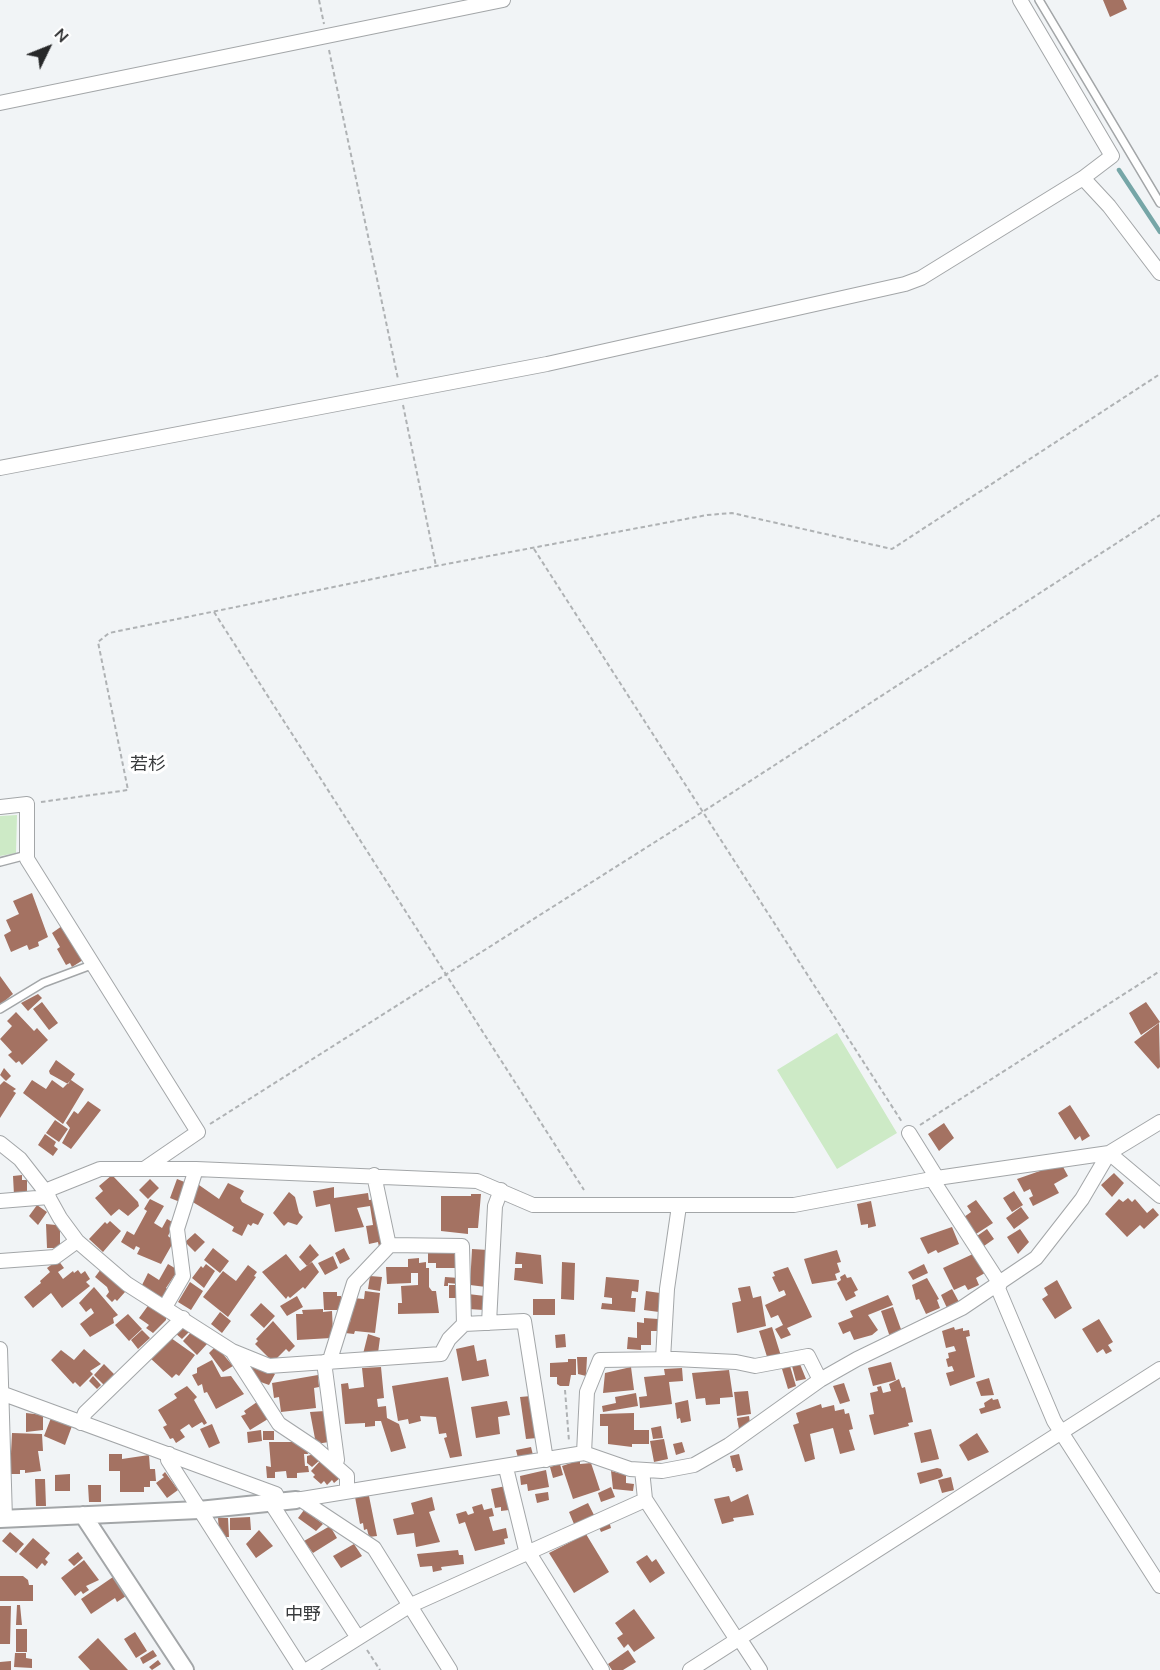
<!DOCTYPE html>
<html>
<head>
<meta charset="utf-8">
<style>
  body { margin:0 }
  #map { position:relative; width:1160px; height:1670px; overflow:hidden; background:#f1f4f6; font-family:"Nunito Sans",sans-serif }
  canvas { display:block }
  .north { position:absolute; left:18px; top:18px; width:60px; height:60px; -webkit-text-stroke:4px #fff; paint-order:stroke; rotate:47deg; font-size:16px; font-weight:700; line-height:24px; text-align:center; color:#272829 }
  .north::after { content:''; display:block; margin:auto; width:21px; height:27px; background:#272829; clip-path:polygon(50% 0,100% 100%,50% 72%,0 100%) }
</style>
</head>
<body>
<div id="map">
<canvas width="1160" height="1670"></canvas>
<div class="north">N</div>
</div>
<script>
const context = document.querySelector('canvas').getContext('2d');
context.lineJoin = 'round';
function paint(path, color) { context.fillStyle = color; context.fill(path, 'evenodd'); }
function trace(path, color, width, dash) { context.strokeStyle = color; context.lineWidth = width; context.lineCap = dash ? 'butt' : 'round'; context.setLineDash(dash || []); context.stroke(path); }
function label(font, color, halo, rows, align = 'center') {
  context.font = font + ' "Nunito Sans","Noto Sans JP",sans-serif'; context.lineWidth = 6; context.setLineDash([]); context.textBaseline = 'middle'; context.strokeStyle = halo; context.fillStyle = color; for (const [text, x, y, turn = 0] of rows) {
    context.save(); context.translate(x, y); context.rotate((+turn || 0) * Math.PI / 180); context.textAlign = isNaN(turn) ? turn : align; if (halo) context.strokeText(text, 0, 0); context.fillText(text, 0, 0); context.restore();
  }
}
paint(new Path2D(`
  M17,815L16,853L0,856V816Z
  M837,1033L897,1133L837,1169L777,1070Z`), '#cdeac6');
trace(new Path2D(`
  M1119,170L1160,232`), '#76a6a7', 4.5);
paint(new Path2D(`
  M1103,0H1123L1127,9L1110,17Z
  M32,893L48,937L38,942L39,946L29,950L27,945L11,952L4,935L11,931L6,920L19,914L13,901Z
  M62,926L83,960L72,967L70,963L66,965L57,949L60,947L52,933Z
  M0,976L13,994L0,1005Z
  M38,994L42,998L28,1011L21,1003Z
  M42,1002L58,1023L49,1030L33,1009Z
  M1146,1002L1160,1022L1141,1035L1129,1013Z
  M16,1012L34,1031L37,1028L48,1040L22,1065L19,1061L16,1063L8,1055L12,1052L0,1039L12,1026L7,1021Z
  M1159,1023L1160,1067L1158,1069L1134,1042Z
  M56,1060L75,1074L68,1084L50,1074L49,1071Z
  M4,1068L11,1076L6,1081L0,1075Z
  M32,1080L46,1089L52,1080L63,1088L71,1080L84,1089L63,1124L23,1093Z
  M4,1081L16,1089L13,1091L16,1093L0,1118V1085Z
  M88,1101L101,1110L71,1149L62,1143L70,1128L66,1123L74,1111L78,1114Z
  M1070,1105L1090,1136L1082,1141L1080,1136L1075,1140L1058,1113Z
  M55,1120L68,1129L59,1142L46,1133Z
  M944,1123L954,1138L939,1151L928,1134Z
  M45,1134L56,1142L54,1146L58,1149L53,1156L38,1145Z
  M1057,1165L1058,1168L1062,1165L1068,1176L1054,1184L1059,1193L1033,1206L1029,1198L1033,1196L1030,1189L1024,1192L1017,1179Z
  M1114,1173L1124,1183L1112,1197L1101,1185Z
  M22,1175V1180H27V1194L14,1195L13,1176Z
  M112,1175L138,1202L139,1206L128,1216L119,1209L111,1216L95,1198L103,1191L99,1186Z
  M150,1179L159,1188L148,1199L139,1190Z
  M177,1179L187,1183L180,1202L170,1198Z
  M228,1183L244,1191L240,1198L242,1202L264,1214L258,1225L253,1223L251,1226L248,1224L242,1236L232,1231L234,1227L191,1201L199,1185L219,1199Z
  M334,1187V1198L368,1193L369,1200L377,1199L385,1246L379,1247L378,1242L369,1244L366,1226L373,1225L370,1206L357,1208L364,1227L335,1232L330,1204L316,1207L313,1191Z
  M1014,1191L1023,1205L1012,1212L1003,1198Z
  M289,1192L295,1197L299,1213L303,1217L297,1225L288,1222L284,1226L273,1213Z
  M471,1194H481L478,1228H468V1234L441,1231V1196H471Z
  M1128,1198L1132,1202L1135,1199L1147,1213L1153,1208L1159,1215L1144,1229L1140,1225L1127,1237L1105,1214L1119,1199L1123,1202Z
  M150,1199L164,1206L154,1223L162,1228L167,1219L174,1223L168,1236L174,1241L161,1264L137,1254L140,1248L136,1246L134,1250L121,1242L127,1231L134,1235L147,1211L144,1209Z
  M976,1200L993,1223L976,1234L964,1217L971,1212L967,1206Z
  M871,1201L876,1226L868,1228V1224L861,1225L857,1204Z
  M37,1205L47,1212L38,1225L29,1216Z
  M1021,1207L1029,1218L1014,1229L1006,1218Z
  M110,1221L121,1231L103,1252L89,1239L105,1222L107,1224Z
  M46,1224L56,1225L60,1229V1248H47Z
  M952,1227L959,1244L938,1253L936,1250L928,1254L920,1238Z
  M987,1229L994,1239L984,1246L977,1236Z
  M1020,1229L1029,1242L1018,1254L1007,1237Z
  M195,1233L205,1242L195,1252L185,1242Z
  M310,1244L319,1255L307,1266L299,1257Z
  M213,1248L229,1261L220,1273L204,1260Z
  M344,1248L350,1259L340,1264L335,1253Z
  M472,1249L488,1250L486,1287L470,1285Z
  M428,1250H457V1268H436V1263H428Z
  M837,1250L841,1262L837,1263L840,1272L835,1274L837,1280L812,1284L804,1259Z
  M516,1252L541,1255L543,1284L514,1280L515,1268H522V1264H515Z
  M975,1253L985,1273L976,1278L979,1285L968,1290L965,1285L954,1290L943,1268Z
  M286,1254L300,1271L312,1262L319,1272L305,1289L303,1287L290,1298L288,1296L286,1299L262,1272Z
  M333,1256L338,1268L325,1275L318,1263Z
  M419,1258V1263L426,1262V1268H429V1287L432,1291H436L439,1313L398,1314V1303H402L401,1286L418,1285V1273H411V1283L387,1284L386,1267H408V1259Z
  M58,1260L64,1268L58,1272L63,1279L73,1271L74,1273L78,1270L81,1274L85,1271L90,1279L86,1282L90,1286L62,1308L51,1293L33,1308L24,1297L41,1283L40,1281L50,1272L47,1268Z
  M562,1262L575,1263L574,1300L561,1299Z
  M168,1264L178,1270L166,1288L169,1290L163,1300L142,1285L148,1273L159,1280Z
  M206,1264L215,1271L204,1288L192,1278L201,1266L203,1268Z
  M924,1264L928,1273L913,1280L908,1272Z
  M248,1265L257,1272L254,1276L256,1277L228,1317L203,1297L223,1271L236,1281Z
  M788,1267L812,1317L787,1328L791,1335L781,1339L775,1329L783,1325L778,1315L771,1318L765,1305L786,1295L784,1290L779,1292L772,1277L775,1276L773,1272Z
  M101,1269L125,1292L117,1301L115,1299L112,1302L106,1296L109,1292L107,1287L95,1277Z
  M845,1274L847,1278L851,1277L858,1290L854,1292L856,1296L846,1301L837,1283L841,1280L840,1277Z
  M370,1276L382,1277L380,1291L368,1289Z
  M445,1277L459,1278L458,1284L448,1283V1286H444Z
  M606,1277L639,1280L638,1292L632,1291L631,1298H636L635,1312L601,1309L602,1303L612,1304V1298L604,1297Z
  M927,1278L939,1299L937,1300L940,1308L926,1314L919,1299L916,1300L912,1285Z
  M1057,1280L1072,1308L1055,1319L1042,1299L1048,1295L1044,1288Z
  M190,1282L203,1291L191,1310L178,1302Z
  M449,1285H459V1298H449Z
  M750,1286L753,1298L761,1296L766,1326L737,1333L732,1303L741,1301L738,1288Z
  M94,1287L118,1315L113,1318L114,1323L90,1337L80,1324L94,1313L91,1308L86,1312L79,1303Z
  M952,1289L959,1302L947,1308L941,1295Z
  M365,1291L380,1293L375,1333L355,1331L354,1334L345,1333L347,1323H350L353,1298L364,1299Z
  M646,1291L660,1293L659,1312L644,1310Z
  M323,1292H337V1296H341V1310H324Z
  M468,1294L485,1296L484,1310L468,1309Z
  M888,1295L893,1305L868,1315L878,1330L872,1335L854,1340L850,1331L843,1334L838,1323L853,1317L850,1311Z
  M297,1296L303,1307L287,1316L280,1306Z
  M533,1299H555V1315H533Z
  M150,1303L166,1315V1320L153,1333L146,1328L149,1325L139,1318Z
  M261,1303L275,1316L264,1328L250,1315Z
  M893,1307L902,1332L890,1337L881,1311Z
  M323,1309V1312L332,1311L333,1333L331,1334V1338L297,1340L296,1314H303L302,1310Z
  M220,1312L231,1321L222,1333L211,1324Z
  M128,1314L142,1329L129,1341L115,1325Z
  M644,1318L658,1319V1331H651V1345H641V1350L627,1349L628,1337L637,1338V1322L644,1323Z
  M1099,1319L1113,1342L1108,1345L1112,1351L1106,1354L1103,1349L1097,1353L1082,1329Z
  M273,1321L295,1346L289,1352L286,1349L273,1362L255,1344L258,1341L256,1339Z
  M183,1324L190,1331L182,1339L175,1333Z
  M772,1327L781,1356L768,1360L759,1331Z
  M954,1327L955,1330L963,1328V1331L969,1330L970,1336L966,1337L975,1377L950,1386L946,1373L954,1371L952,1366L948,1367L946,1359L949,1358L948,1353L956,1351L954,1346L946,1348L942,1331Z
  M142,1330L150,1338L138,1349L131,1340Z
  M192,1331L207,1344L197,1355L183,1341Z
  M368,1334L380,1338L378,1353L363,1354Z
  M565,1334L566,1347L556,1348L555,1335Z
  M171,1338L195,1355L179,1376L176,1374L172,1378L150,1358Z
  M474,1345L477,1361L486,1359L489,1376L462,1381L456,1349Z
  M216,1346L233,1366L223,1372L209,1353Z
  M84,1349L101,1364L90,1371L93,1374L80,1387L75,1382L73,1384L51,1360L61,1350L74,1360Z
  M577,1357H587L586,1376L578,1374Z
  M568,1359H576V1375H571L569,1386H560L557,1384V1377H550V1363L568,1362Z
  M212,1360L221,1377L231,1376L244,1394L216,1409L207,1392L204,1393L202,1384L198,1386L192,1375L197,1373V1368Z
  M250,1361L275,1374L269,1385L258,1381L247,1366Z
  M891,1362L896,1380L873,1386L868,1368Z
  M104,1364L116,1376L106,1387L94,1375Z
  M800,1364L806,1379L796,1381L792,1366Z
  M790,1366L796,1386L788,1389L782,1369Z
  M381,1367L384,1398L377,1399L378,1407L386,1406L387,1418L399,1424L406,1448L391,1452L381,1421H375V1426L365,1427V1423L345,1424L341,1384L348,1383L349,1389L364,1387L362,1368Z
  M631,1367L634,1390L603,1393L605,1373Z
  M682,1368L683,1381L669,1382L672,1404L640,1408L639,1397L647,1396L644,1377L665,1375L664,1369Z
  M729,1370L733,1397L720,1398V1404L706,1405L705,1398L696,1399L692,1373Z
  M318,1375L319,1387L314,1388L316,1408L281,1412L279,1397L274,1398L272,1383Z
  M93,1376L101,1385L97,1389L89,1381Z
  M448,1377L462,1456L450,1458L444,1438L447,1437L446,1433L439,1434L436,1417L420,1416L421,1421L409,1424L408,1419L398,1421L392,1386Z
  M989,1378L994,1395L981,1396L976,1382Z
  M899,1379L902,1388L905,1387L913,1422L908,1423L909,1426L874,1435L869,1415L874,1414L870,1393L878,1391L877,1387L881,1386L883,1393L891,1391L889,1384Z
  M844,1383L850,1401L840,1404L833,1386Z
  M187,1386L197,1397L194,1400L207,1423L204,1425L202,1422L192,1428L189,1424L180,1430L185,1437L176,1443L173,1438L170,1439L163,1427L167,1425L158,1410L177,1398L174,1394Z
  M748,1391L751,1414L737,1416L734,1392Z
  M636,1393L638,1406L603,1412L602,1406L616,1403L615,1397Z
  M531,1396L537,1438L526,1439L520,1397Z
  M992,1398L993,1400L998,1399L1001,1408L981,1414L979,1409L985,1407L984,1403Z
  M688,1400L691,1421L681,1423L680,1418L677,1419L675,1403Z
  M507,1401L510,1415L498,1417L500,1434L476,1438L471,1407Z
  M257,1402L268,1419L250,1430L241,1416L246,1414L244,1411Z
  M821,1404L822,1408L834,1405L835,1411L844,1409L845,1414L849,1413L853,1429L849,1430L855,1450L840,1454L833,1428L810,1434L815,1459L805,1462L793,1425L799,1423L796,1413Z
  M325,1411L329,1442L316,1444L310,1412Z
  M26,1413L43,1415V1430L26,1432Z
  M634,1413V1430H649V1444H632V1447L608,1444V1426H600V1414Z
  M749,1416L750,1423L739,1429L737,1418Z
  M51,1418L72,1426L65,1445L44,1436Z
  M212,1424L220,1443L209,1448L200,1429Z
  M661,1426L663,1438L653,1439L651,1428Z
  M931,1429L939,1459L921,1463L914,1433Z
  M261,1430L262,1441L248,1443L247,1432Z
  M263,1431H274V1440H263Z
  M12,1433L42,1434L43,1451H38L41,1471L25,1473V1470H20V1474H10Z
  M977,1433L989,1452L968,1461L959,1445Z
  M664,1439L668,1459L654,1462L650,1441Z
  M269,1442H297L307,1449L308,1454H304L305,1466H308L309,1472L297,1473V1478H287L286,1471L275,1472V1478H267L266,1466L271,1467Z
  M682,1442L685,1452L676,1455L673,1444Z
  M531,1447L533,1455L518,1458L516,1450Z
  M109,1454H122V1459L149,1455L150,1469H155L156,1481H150V1487H144V1492H120V1471H109Z
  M314,1454L320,1460L312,1467L307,1463V1456Z
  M739,1454L743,1470L736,1472L735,1468H733L730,1456Z
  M321,1460L340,1478L334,1483L332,1480L327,1485L324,1481L321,1484L313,1477L315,1475L311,1471Z
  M580,1460V1464L591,1463L600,1490L573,1499L562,1466Z
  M560,1464L563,1475L553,1478L550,1467Z
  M937,1468L941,1469L943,1476L940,1478L920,1484L917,1473Z
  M546,1470L549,1487L528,1491L527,1484L521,1485L520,1476Z
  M611,1471L626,1475V1483L634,1484L633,1491L613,1489Z
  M165,1472L178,1490L167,1498L156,1483L164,1477L162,1475Z
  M70,1474V1491H55V1475Z
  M951,1477L954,1490L942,1493L938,1480Z
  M35,1479H45L46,1506H36Z
  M88,1485H101V1502H89Z
  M506,1486L509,1510L501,1511V1507L495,1508L491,1489Z
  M611,1487L615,1497L601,1502L598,1493Z
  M548,1492L549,1500L537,1503L535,1494Z
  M748,1494L754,1515L733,1518L734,1521L722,1524L714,1499L729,1496L731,1502Z
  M369,1496L377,1536L369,1537L367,1529L364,1530L363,1523L360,1524L355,1497Z
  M432,1497L435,1510L429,1512L440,1542L416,1547L414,1533L397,1535L393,1519L414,1514L411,1503Z
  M588,1503L594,1515L574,1524L569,1512Z
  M482,1504L484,1510L492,1508L494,1516L489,1517L493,1531L506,1528L508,1538L504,1539L505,1544L475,1551L465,1522L459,1524L456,1514L466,1511L468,1515L474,1513L472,1507Z
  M304,1510L323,1524L316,1531L298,1518Z
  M250,1517L251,1530H230V1518Z
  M218,1518H228L229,1537H222L219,1532Z
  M609,1521L611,1528L601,1532L598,1525Z
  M330,1526L337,1538L313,1553L304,1541Z
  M259,1530L273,1546L256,1558L246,1544Z
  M10,1532L24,1544L16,1553L2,1541Z
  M586,1534L609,1572L574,1593L549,1553Z
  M33,1538L50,1553L45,1559L48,1562L45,1566L42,1563L37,1569L19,1554Z
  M354,1544L362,1556L341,1568L333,1556Z
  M458,1550L459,1555H463L464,1564L441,1567L442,1570L433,1572L432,1566L420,1567L417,1554Z
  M78,1552L83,1558L74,1566L68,1560Z
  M647,1555L652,1562L656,1559L665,1573L650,1583L636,1562Z
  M84,1560L99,1580L86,1586L89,1590L83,1594L81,1591L75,1596L61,1578Z
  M0,1576H23L28,1580L29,1585H33V1601H0Z
  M113,1577L126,1596L117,1602L115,1598L91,1614L81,1599Z
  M17,1605H20L22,1625H16Z
  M0,1606H11L10,1644H0Z
  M634,1609L655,1638L634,1652L628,1644L624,1648L617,1638L623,1634L615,1623Z
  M16,1629H27V1652H16Z
  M135,1632L147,1651L136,1658L124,1639Z
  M98,1638L128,1670H90L78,1657Z
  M153,1650L157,1656L143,1664L140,1658Z
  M628,1650L636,1662L623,1670H612L608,1664Z
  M15,1653H26V1658L32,1659V1668L14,1667Z
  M158,1660L161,1664L152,1670L149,1667Z
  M11,1661V1670H0V1662Z`), '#a47262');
const service = new Path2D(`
  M1039,0L1160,203
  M0,862L27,855
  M0,1009L43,983L94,964`);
const minor = new Path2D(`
  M0,103L503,0
  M1083,178L1109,206L1160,273
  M0,468L547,364L905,284L921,278L1083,178L1112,156L1020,0
  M0,807L27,804V859L198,1132L144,1169
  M909,1133L937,1178
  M0,1143L20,1159L45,1191L60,1218L77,1241L127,1284L232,1351L279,1424L315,1448L347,1476V1490
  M1109,1153L1160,1196
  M932,1179L1000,1284
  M45,1191L100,1169H196L477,1181L533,1205H794L937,1178L1109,1153L1160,1122
  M0,1201L49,1197
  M389,1245L462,1246L464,1324
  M0,1261L55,1257L77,1241
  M997,1286L1054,1421L1160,1586
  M165,1307L183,1276L177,1229L196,1169
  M489,1323L495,1206L501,1190
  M0,1349L5,1519
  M232,1351L269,1366L441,1354L449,1339L464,1324L524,1321L546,1460
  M663,1359L667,1289L679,1206
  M324,1362L337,1460L335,1465
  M329,1363L354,1283L389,1246L374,1175
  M1,1393L276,1494L279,1502
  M81,1423L85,1413L183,1318
  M584,1453L587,1392L600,1360L675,1359L736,1362L755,1366L808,1356L820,1380
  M169,1454L168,1460L302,1670
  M506,1468L527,1554
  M642,1470L645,1499L737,1640
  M300,1499L374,1548L450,1670
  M296,1500L584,1453L630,1469L662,1471L694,1465L729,1445L820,1380L857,1359L962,1308L1036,1258L1082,1199L1109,1153
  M271,1503L358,1638
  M529,1553L602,1670
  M739,1638L760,1670
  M307,1670L409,1606L645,1500
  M690,1670L1160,1369`);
const tertiary = new Path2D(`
  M83,1515L185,1670
  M0,1519L199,1510L296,1500`);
trace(service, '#a3a6a8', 10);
trace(minor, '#a3a6a8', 16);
trace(tertiary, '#a3a6a8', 20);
trace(new Path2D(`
  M319,0L324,24
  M329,50L398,379
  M403,405L436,566
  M534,549L902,1122
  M214,612L584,1190
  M41,802L128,790L98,642L109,633L436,566L707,515L732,513L892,549L1160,374
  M210,1124L704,811L1160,515
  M920,1125L1160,971
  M565,1390L569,1441
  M367,1650L380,1670`), '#afb2b4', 2, [4.5, 3]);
trace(service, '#fff', 7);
trace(minor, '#fff', 14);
trace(tertiary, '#fff', 16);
label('18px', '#383a3c', '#fff', [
  ["若杉",148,766],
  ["中野",303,1616]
]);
</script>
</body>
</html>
